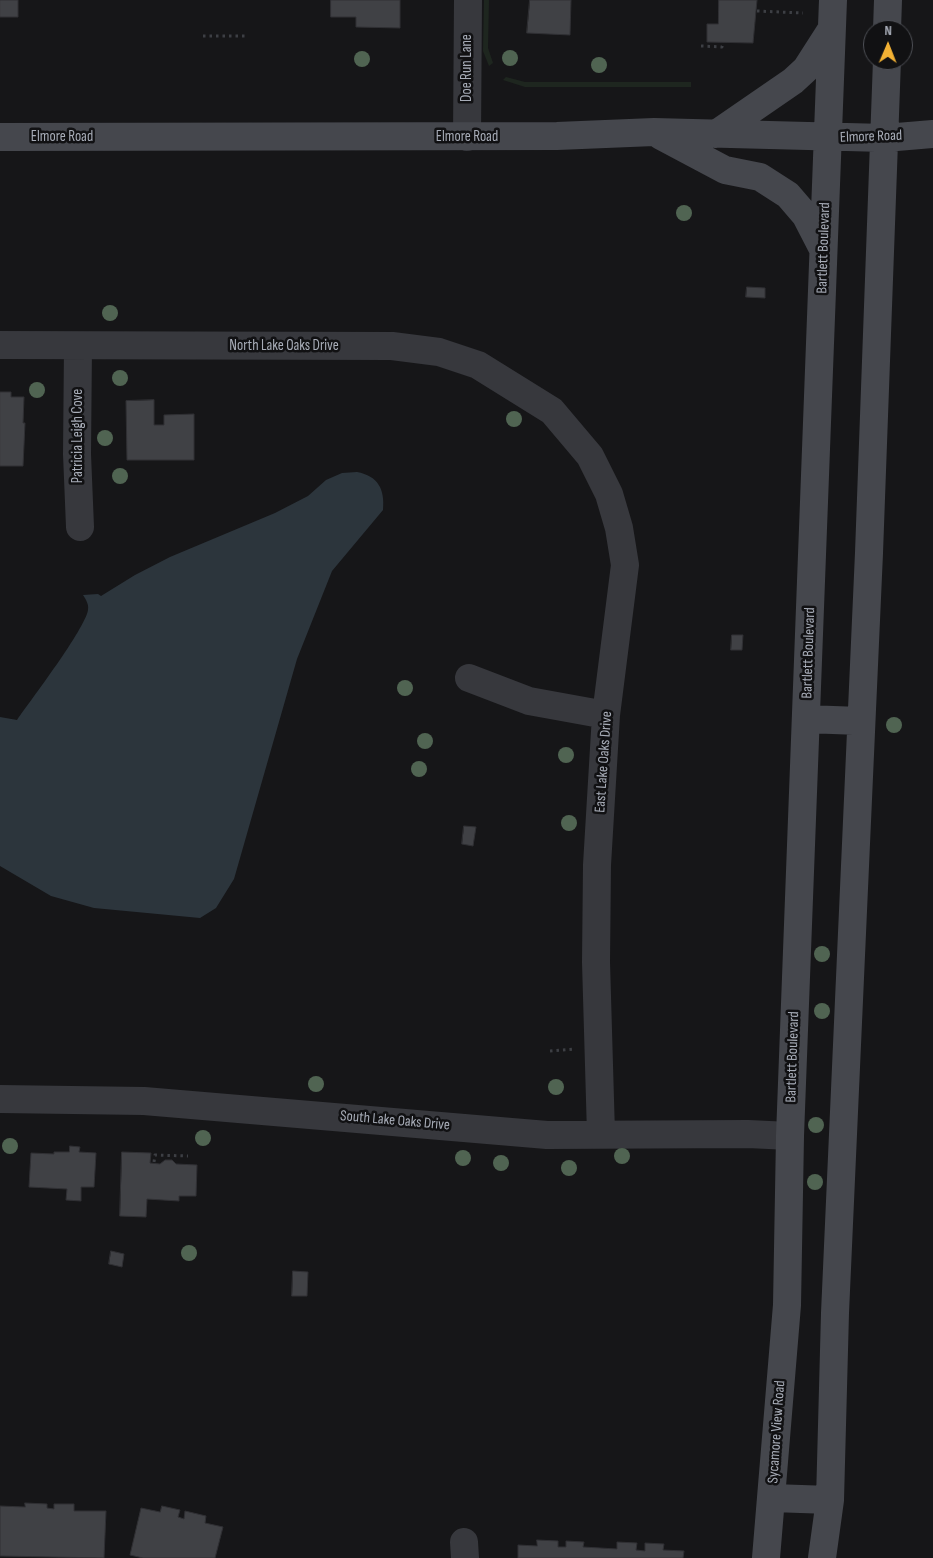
<!DOCTYPE html>
<html>
<head>
<meta charset="utf-8">
<style>
  body { margin:0 }
  #map { position:relative; width:933px; height:1558px; overflow:hidden; background:#161618; font-family:"Sofia Sans Condensed",sans-serif }
  canvas { display:block }
  .north { position:absolute; left:863px; top:20px; width:50px; height:50px; box-sizing:border-box; background:#111113; border:1px solid #4d4f55; border-radius:50%; rotate:1deg; font-size:14px; font-weight:700; line-height:20px; text-align:center; color:#a8adb8 }
  .north::after { content:''; display:block; margin:auto; width:18px; height:22px; background:#f2b134; clip-path:polygon(50% 0,100% 100%,50% 72%,0 100%) }
</style>
</head>
<body>
<div id="map">
<canvas width="933" height="1558"></canvas>
<div class="north">N</div>
</div>
<script>
const context = document.querySelector('canvas').getContext('2d');
context.lineJoin = 'round';
function paint(path, color) { context.fillStyle = color; context.fill(path, 'evenodd'); }
function trace(path, color, width, dash) { context.strokeStyle = color; context.lineWidth = width; context.lineCap = dash ? 'butt' : 'round'; context.setLineDash(dash || []); context.stroke(path); }
function label(font, color, halo, rows, align = 'center') {
  context.font = font + ' "Sofia Sans Condensed",sans-serif'; context.lineWidth = 5; context.setLineDash([]); context.textBaseline = 'middle'; context.strokeStyle = halo; context.fillStyle = color; for (const [text, x, y, turn = 0] of rows) {
    context.save(); context.translate(x, y); context.rotate((+turn || 0) * Math.PI / 180); context.textAlign = isNaN(turn) ? turn : align; if (halo) context.strokeText(text, 0, 0); context.fillText(text, 0, 0); context.restore();
  }
}
paint(new Path2D(`
  M484,0H489L488,48L493,63L489,66L483,51Z
  M506,77L525,82H691V87H525L503,80Z`), '#1e261f');
paint(new Path2D(`
  M357,472C378,476 385,489 383,510L332,571L297,659L234,879L216,908L200,918L94,908L51,896L0,866V717L17,720C31,700 85,629 88,610C89,604 86,600 83,595L98,594L101,596L135,575L170,557L275,513L308,496L326,480L342,473Z`), '#2c353c');
const building = new Path2D(`
  M0,0H18V17H0Z
  M331,0H400V28L356,27V17H331Z
  M530,0H571L570,35L527,33Z
  M719,0H757L753,43L707,42V24H718Z
  M747,287L765,288V298L746,297Z
  M0,392H11V397H24L23,423H25L23,466H0Z
  M154,400V425H164V415L194,414V460H127L126,401Z
  M732,635H743L742,650H731Z
  M464,826L476,827L473,846L462,844Z
  M70,1146L80,1147L79,1152L96,1153L94,1187H81V1201L66,1200L67,1189L29,1187L31,1153L54,1154V1152H69Z
  M122,1152L151,1153L150,1163L160,1164L165,1160H172L176,1164L197,1165L196,1196H179V1201L147,1199L146,1217L120,1216Z
  M111,1251L124,1254L122,1267L109,1264Z
  M293,1271L308,1272L307,1296H292Z
  M25,1503L47,1504V1508L54,1509V1504H74V1511H106L104,1558L0,1556V1506L25,1507Z
  M162,1506L180,1510L178,1517L184,1519L185,1511L206,1516L205,1523L223,1527L215,1558H143L130,1555L141,1508L160,1512Z
  M537,1540L558,1541V1547H566V1541L584,1542L583,1547L617,1549V1542L637,1543L636,1550L645,1551V1543L664,1544L663,1550L684,1551L683,1558H518V1545L537,1546Z`);
paint(building, '#404145');
trace(building, '#303034', 1);
trace(new Path2D(`
  M757,11L803,13
  M203,36H247
  M701,46L722,47V43
  M550,1051L574,1049
  M154,1162L155,1155L188,1156`), '#3d3f44', 3, [2.5, 4]);
trace(new Path2D(`
  M467,137L468,0
  M0,345L392,346L439,352L478,365L552,411L590,456L609,494L619,528L625,565L606,715L597,865L596,962L601,1134
  M78,346L77,454L80,527
  M469,678L529,701L606,715
  M0,1099L144,1101L547,1135L748,1134L790,1136
  M464,1542L465,1558`), '#37383d', 28);
trace(new Path2D(`
  M887,30L888,0
  M716,134L793,81L806,69L831,30
  M661,136L725,170L760,177L788,195L806,216L823,249
  M0,137L557,136L654,132L885,138L933,134
  M806,719L860,721
  M772,1498L830,1500
  M766,1558L787,1305L790,1136L833,0
  M822,1558L830,1500L835,1313L869,553L887,60`), '#45474d', 28);
context.fillStyle = '#506452';
for (const [x, y] of [
  [510,58],
  [362,59],
  [599,65],
  [684,213],
  [110,313],
  [120,378],
  [37,390],
  [514,419],
  [105,438],
  [120,476],
  [405,688],
  [894,725],
  [425,741],
  [566,755],
  [419,769],
  [569,823],
  [822,954],
  [822,1011],
  [316,1084],
  [556,1087],
  [816,1125],
  [203,1138],
  [10,1146],
  [622,1156],
  [463,1158],
  [501,1163],
  [569,1168],
  [815,1182],
  [189,1253]
]) { context.beginPath(); context.arc(x, y, 8, 0, 2 * Math.PI); context.fill(); }
label('15px', '#a8adb8', '#111113', [
  ["Doe Run Lane",467,68,-90],
  ["Elmore Road",62,137],
  ["Elmore Road",467,137],
  ["Elmore Road",871,137,-2],
  ["Bartlett Boulevard",824,248,-88],
  ["North Lake Oaks Drive",284,346],
  ["Patricia Leigh Cove",78,436,-90],
  ["Bartlett Boulevard",809,653,-88],
  ["East Lake Oaks Drive",604,762,-86],
  ["Bartlett Boulevard",793,1057,-88],
  ["South Lake Oaks Drive",395,1121,5],
  ["Sycamore View Road",777,1432,-86]
]);
</script>
</body>
</html>
